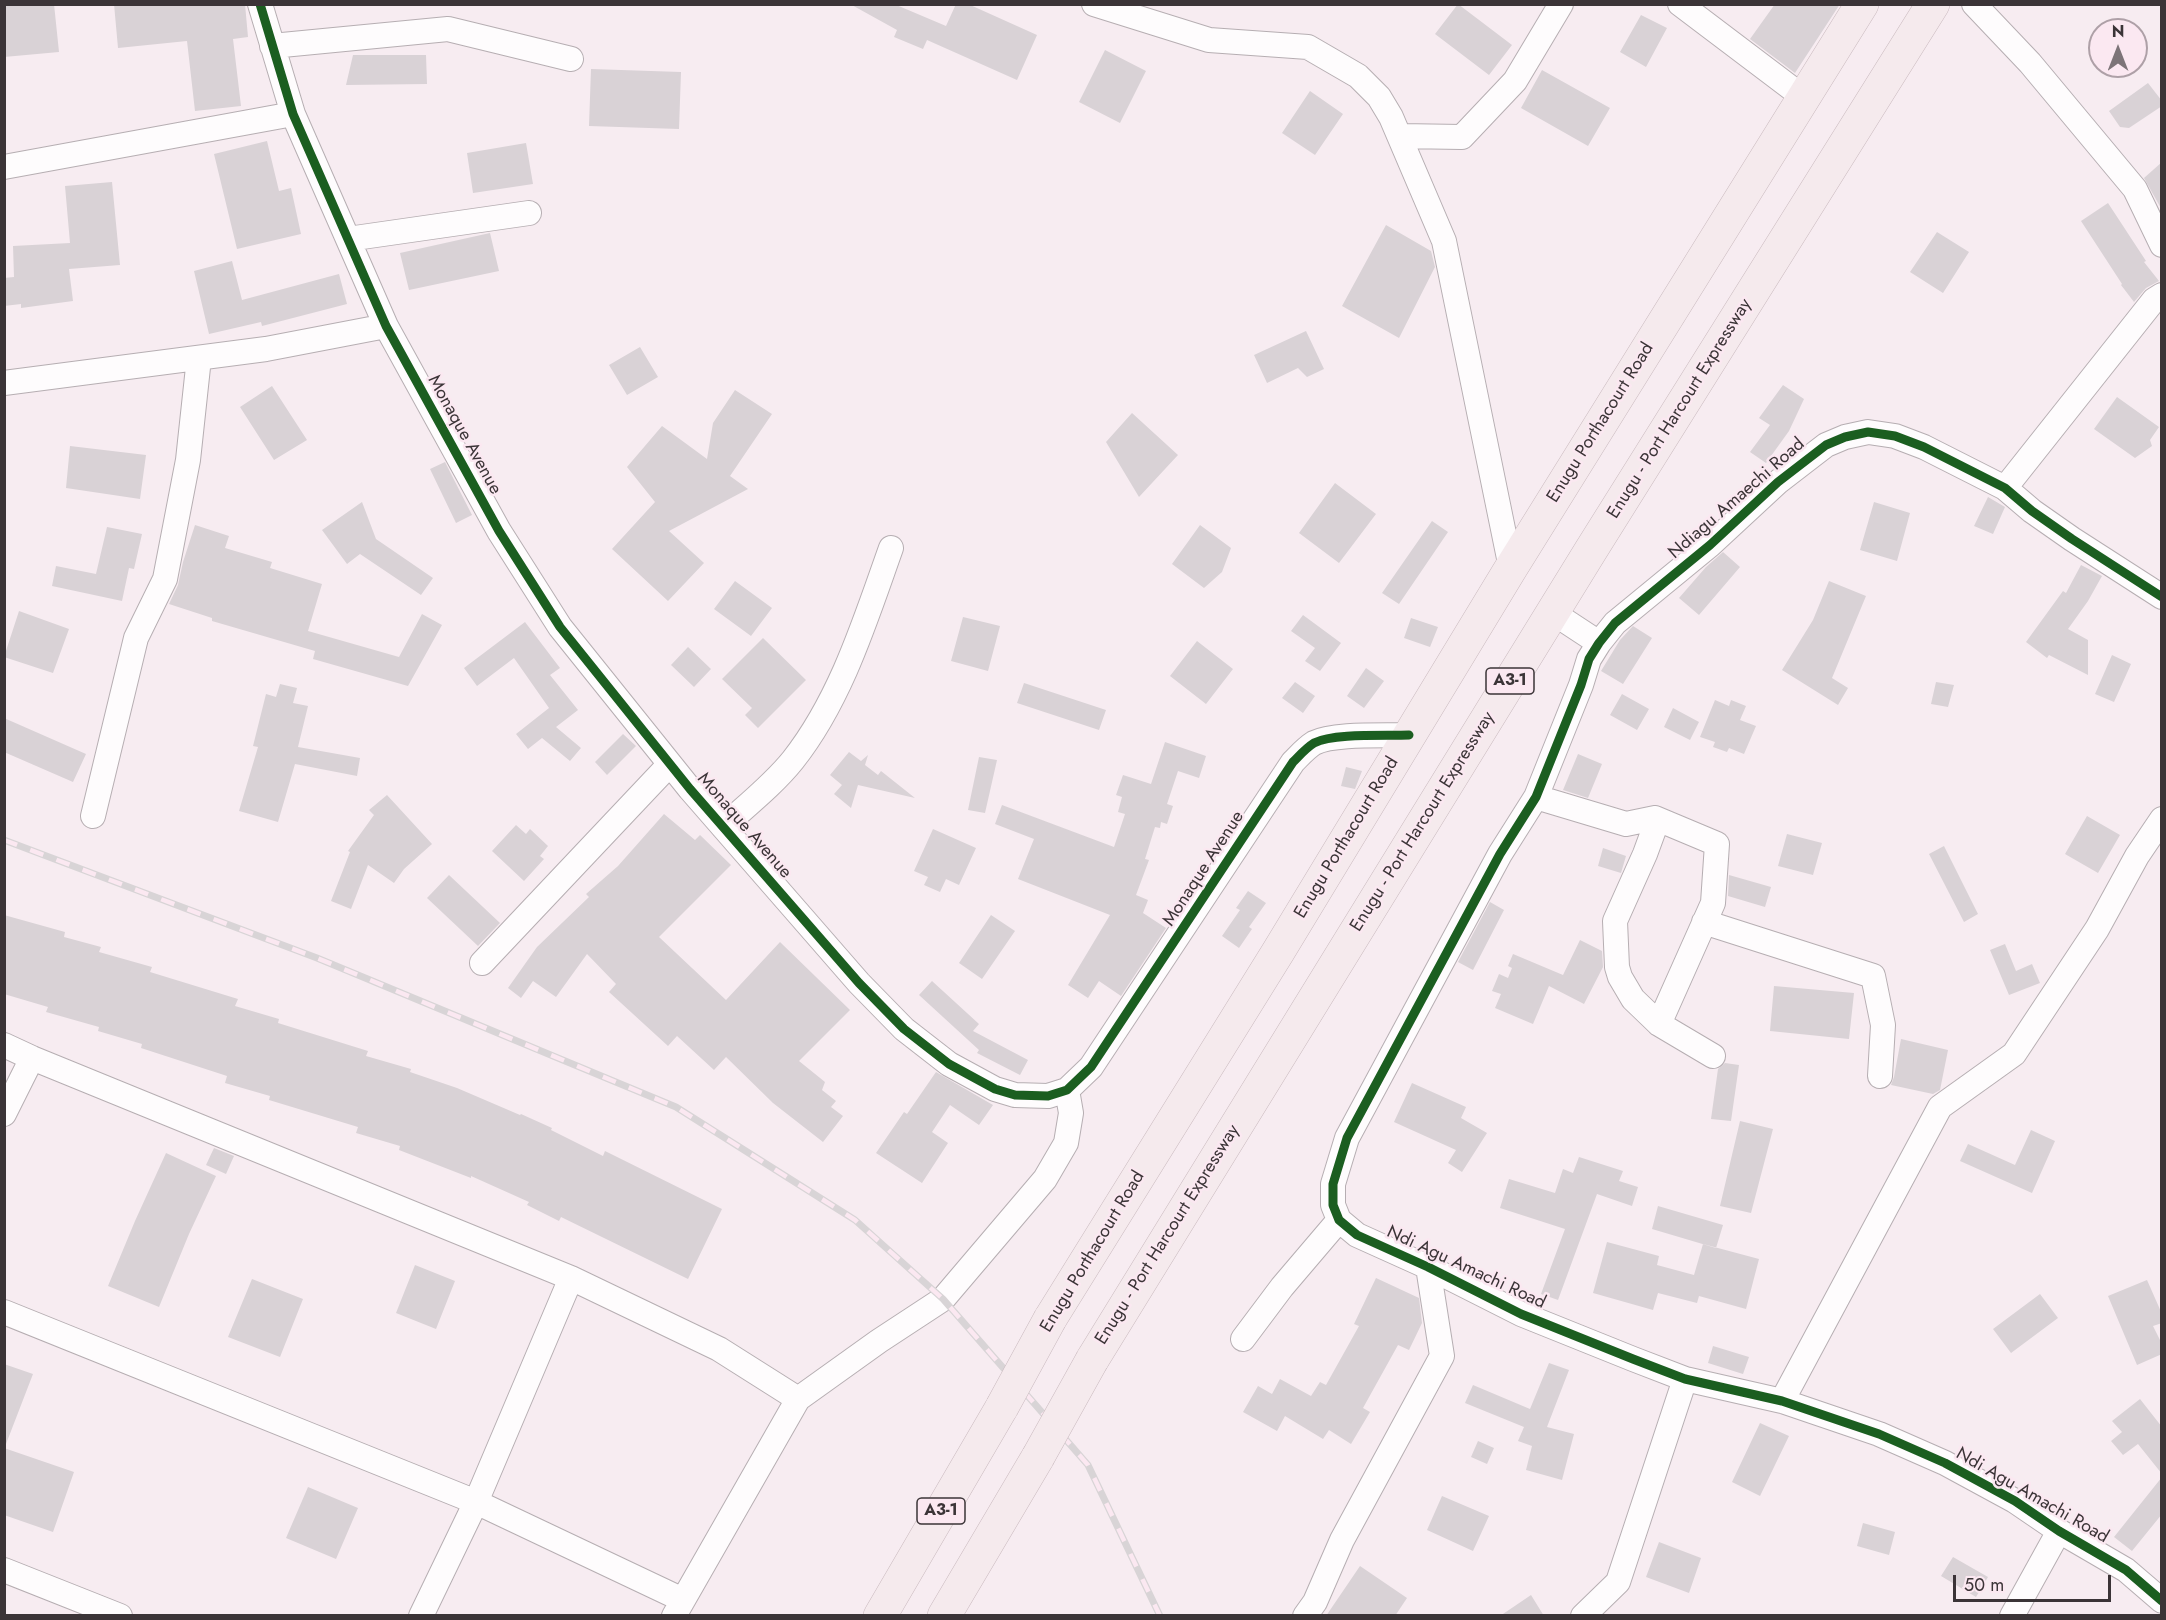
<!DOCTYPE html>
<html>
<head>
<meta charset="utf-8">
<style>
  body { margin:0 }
  #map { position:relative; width:2166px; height:1620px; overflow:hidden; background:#f7ecf1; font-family:Jost,sans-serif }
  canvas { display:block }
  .frame { position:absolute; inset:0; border:6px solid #3b3437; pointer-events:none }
  .north { position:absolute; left:2088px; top:18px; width:60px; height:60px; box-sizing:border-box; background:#fbe8f1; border:2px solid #aea0a7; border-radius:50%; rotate:0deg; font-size:16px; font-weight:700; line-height:24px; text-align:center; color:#3b3437 }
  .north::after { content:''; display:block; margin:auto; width:21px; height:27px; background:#7d7478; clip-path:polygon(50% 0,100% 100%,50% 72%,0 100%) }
  .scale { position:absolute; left:1953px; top:1575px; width:158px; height:27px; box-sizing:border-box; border:3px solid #3b3437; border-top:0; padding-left:8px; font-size:18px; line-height:21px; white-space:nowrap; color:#3b3437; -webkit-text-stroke:4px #fbe8f1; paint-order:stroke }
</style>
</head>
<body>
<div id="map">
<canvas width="2166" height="1620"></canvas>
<div class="frame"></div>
<div class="north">N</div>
<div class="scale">50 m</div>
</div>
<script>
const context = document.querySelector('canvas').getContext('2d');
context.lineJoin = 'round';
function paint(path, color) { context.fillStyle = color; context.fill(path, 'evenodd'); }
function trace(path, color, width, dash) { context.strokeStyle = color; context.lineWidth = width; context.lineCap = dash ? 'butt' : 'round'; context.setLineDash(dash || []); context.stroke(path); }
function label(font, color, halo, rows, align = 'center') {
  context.font = font + ' Jost,sans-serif'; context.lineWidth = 5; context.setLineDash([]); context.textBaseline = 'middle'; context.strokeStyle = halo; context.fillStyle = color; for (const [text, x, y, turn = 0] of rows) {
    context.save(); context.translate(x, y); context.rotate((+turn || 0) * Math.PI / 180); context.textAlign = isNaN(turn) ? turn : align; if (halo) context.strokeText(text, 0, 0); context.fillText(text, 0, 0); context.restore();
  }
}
paint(new Path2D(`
  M4,4H54L59,52L4,57Z
  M114,4H245L248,37L233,39L241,106L195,111L187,41L118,48Z
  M850,4H894L946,26L956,4H968L1037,35L1017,80L927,40L923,49L894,37L897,30Z
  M1458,4L1512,45L1489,75L1435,34Z
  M1775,4H1840L1795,73L1750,39Z
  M1641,15L1667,28L1646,67L1620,52Z
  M1105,50L1146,71L1120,123L1079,102Z
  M353,55H426L427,84L346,85Z
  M591,69L681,72L679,129L589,126Z
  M1542,70L1610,108L1588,146L1521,108Z
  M2148,83L2162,101V106L2129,128L2120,127L2109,111Z
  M1310,91L1343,114L1315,155L1282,133Z
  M267,141L279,191L291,188L301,234L237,249L214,154Z
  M526,143L533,184L473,193L467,153Z
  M2162,162V210L2144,178Z
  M112,182L120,265L69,269L73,301L21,308V304L4,306V278L14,277L13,246L70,243L65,186Z
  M2108,203L2146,261L2144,262L2159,281L2146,288L2134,302L2121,285L2122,284L2081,221Z
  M1386,225L1431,251L1435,267L1399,338L1342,306Z
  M1937,232L1969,252L1943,293L1910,272Z
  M490,233L499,271L409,290L400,253Z
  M232,261L242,300L339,274L347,304L262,326L261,322L209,334L194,271Z
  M1306,331L1324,369L1307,377L1298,368L1267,383L1254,355Z
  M640,347L658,377L627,395L609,365Z
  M1783,385L1804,399L1789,431L1766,463L1750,452L1770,425L1759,418Z
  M272,386L307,440L274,460L240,407Z
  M735,390L772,414L730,476L748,489L669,531L704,563L668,601L612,549L655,502L627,467L662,426L707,459L713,423Z
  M2117,397L2159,427L2150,440L2152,446L2135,458L2094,429Z
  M1132,413L1178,455L1139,497L1106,442Z
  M70,446L146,455L140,499L66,488Z
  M445,462L472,515L456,523L430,469Z
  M1335,483L1376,514L1339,563L1299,533Z
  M1988,497L2005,507L1993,534L1974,526Z
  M362,502L376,539L433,578L421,595L360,554L347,564L322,530Z
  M1874,502L1910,513L1897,561L1860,550Z
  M1432,521L1448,532L1399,604L1382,593Z
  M195,525L229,536L225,548L272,562L270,568L322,584L308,631L399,657L422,614L442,625L408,686L313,659L315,651L212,621V618L169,604L178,585L183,562Z
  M1200,525L1231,548L1222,572L1204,588L1172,564Z
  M107,527L142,534L134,569L129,568L122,601L52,586L56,566L96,574Z
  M1723,552L1740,567L1699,615L1679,598L1706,567Z
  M2081,565L2102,576L2088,601L2068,629L2088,640V675L2049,655L2047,658L2026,642L2063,591L2066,593Z
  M735,581L772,608L751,636L714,609Z
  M1829,581L1866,596L1832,678L1848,688L1838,705L1782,670L1813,620Z
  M19,611L69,629L53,673L4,657Z
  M1303,615L1341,643L1320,671L1305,661L1315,648L1291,631Z
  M963,617L1000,626L988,671L951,661Z
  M1411,618L1438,627L1430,647L1404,638Z
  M525,622L560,668L550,675L578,710L556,727L581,748L570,761L542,738L528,749L516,734L549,708L514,658L477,686L464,668Z
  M1633,626L1652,638L1623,684L1601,671L1620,640Z
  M763,638L806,680L758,728L745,715L752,708L722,679Z
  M1197,641L1233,669L1206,704L1170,676Z
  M688,647L711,669L694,687L671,665Z
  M2112,655L2131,664L2114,702L2095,694Z
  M1366,668L1384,681L1364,708L1347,696Z
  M1295,682L1315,696L1303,713L1282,698Z
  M1936,682L1954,685L1948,707L1931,704Z
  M1024,683L1106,710L1099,730L1017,703Z
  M280,684L297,688L293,703L308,706L298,747L360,758L357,776L295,764L278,822L239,811L258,747L253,746L266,694L276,697Z
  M1622,694L1649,709L1637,730L1610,715Z
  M1715,700L1729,706L1731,700L1746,706L1740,720L1756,726L1744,754L1729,748L1727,752L1713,747L1715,742L1700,737Z
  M1673,708L1699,722L1690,740L1664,727Z
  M4,718L86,754L73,782L4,752Z
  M623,734L636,746L607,775L595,762Z
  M1165,742L1206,756L1199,778L1178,771L1167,804L1173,806L1167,824L1161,822L1160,828L1155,827L1145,859L1149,860L1136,895L1148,900L1143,913L1166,928L1121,996L1099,981L1088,998L1068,985L1110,915L1018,879L1034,839L995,824L1002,805L1114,847L1125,814L1118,812L1122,797L1116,795L1123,775L1151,784Z
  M849,752L861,761L868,755L865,765L878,775L881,771L915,798L858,785L851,808L834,794L842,785L830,775Z
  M1578,754L1602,764L1588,798L1563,790Z
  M979,757L997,760L985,813L968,810Z
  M1346,767L1362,771L1355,789L1341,786Z
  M387,795L432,844L404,869L394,883L368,865L351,909L331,901L350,852L348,851L374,815L369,810Z
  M664,814L695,840L700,835L731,865L659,937L726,1000L780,942L850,1010L799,1061L825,1082L822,1090L836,1101L831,1107L843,1116L823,1142L773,1103L726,1057L714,1070L677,1036L668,1046L609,992L616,984L587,954L556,997L533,981L521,998L508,988L537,947L589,897L586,894L618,866Z
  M2087,816L2120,835L2098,873L2065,854Z
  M516,825L526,834L530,829L548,846L540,856L544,859L524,881L492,851Z
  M933,829L976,848L959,885L946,879L940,892L924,885L928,877L914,871Z
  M1787,834L1822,843L1813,875L1778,866Z
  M1944,846L1978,914L1964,922L1929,854Z
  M1603,848L1626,856L1621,873L1598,866Z
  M449,875L500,923L478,946L427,898Z
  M1729,875L1771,887L1765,907L1728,896Z
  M1248,891L1266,903L1249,927L1252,929L1239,948L1222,936L1240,910L1236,908Z
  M1490,902L1504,910L1473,970L1458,962Z
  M4,915L65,932L64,937L101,947L99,952L152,967L150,972L238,999L235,1006L279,1019L278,1023L368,1051L366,1056L411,1069L410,1072L457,1088L520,1115L521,1114L552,1128L551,1130L603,1156L605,1151L722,1209L688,1279L561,1217L559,1221L527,1205L529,1202L471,1176V1178L399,1150L400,1146L356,1133L358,1127L269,1100L270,1096L225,1083L227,1076L141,1048L142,1044L98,1031L99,1027L46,1012L48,1007L4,994Z
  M991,915L1015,931L982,979L959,963Z
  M1580,940L1602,951L1603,967L1584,1004L1549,986L1533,1024L1495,1008L1501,994L1492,991L1499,974L1508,978L1512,968L1508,966L1513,954L1563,975Z
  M2005,944L2016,971L2032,964L2040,983L2009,995L1990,950Z
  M932,981L979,1024L973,1031L1028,1060L1020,1075L977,1053L979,1050L919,995Z
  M1774,986L1854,993L1849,1039L1770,1031Z
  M1901,1039L1948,1050L1940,1090L1933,1094L1891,1085L1894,1077Z
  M1725,1063L1739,1065L1731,1121L1711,1119L1718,1069Z
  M936,1072L993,1105L979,1125L950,1105L932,1132L948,1143L922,1183L876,1153L904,1112L907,1114Z
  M1412,1083L1466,1107L1461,1118L1487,1133L1462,1172L1448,1163L1456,1150L1394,1122Z
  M1740,1121L1773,1129L1751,1213L1720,1206Z
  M2031,1130L2055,1141L2032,1193L1960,1161L1968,1144L2015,1165Z
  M214,1148L234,1156L226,1174L206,1165Z
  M166,1153L216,1176L189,1234L159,1307L108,1286L135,1221Z
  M1579,1157L1623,1171L1619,1181L1638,1187L1632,1206L1597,1194L1558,1300L1541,1294L1565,1229L1500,1208L1509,1179L1555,1193L1563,1169L1573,1173Z
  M1658,1206L1723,1225L1716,1248L1652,1229Z
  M1607,1242L1659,1256L1657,1265L1694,1275L1703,1244L1759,1259L1746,1309L1699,1296L1697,1303L1658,1293L1653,1310L1593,1293Z
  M415,1265L455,1281L436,1329L396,1313Z
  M1376,1278L1419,1298L1422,1323L1409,1350L1398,1345L1363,1408L1370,1412L1351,1444L1329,1430L1323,1439L1285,1416L1277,1431L1243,1412L1258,1386L1272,1394L1280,1379L1311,1396L1320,1382L1326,1385L1359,1326L1354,1324Z
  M252,1279L303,1299L280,1357L228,1337Z
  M2147,1280L2162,1314V1323L2153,1326L2162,1344V1354L2137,1365L2108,1296Z
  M2040,1294L2058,1318L2011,1353L1993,1329Z
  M1713,1346L1749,1357L1743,1374L1708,1363Z
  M1549,1363L1569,1370L1547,1427L1574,1434L1562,1480L1526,1470L1532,1446L1518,1441L1524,1427L1465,1403L1473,1385L1530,1409Z
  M4,1364L33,1374L6,1444H4Z
  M2140,1399L2162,1427V1474L2138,1444L2123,1455L2111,1441L2122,1432L2112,1421Z
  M1760,1423L1789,1436L1760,1496L1732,1482Z
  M1478,1441L1494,1448L1487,1464L1471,1457Z
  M4,1448L74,1472L53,1532L4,1515Z
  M2162,1477V1514L2132,1551L2114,1537Z
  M308,1487L358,1508L336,1559L286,1538Z
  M1442,1496L1489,1516L1473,1551L1427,1530Z
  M1863,1523L1895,1532L1889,1555L1857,1546Z
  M1659,1542L1701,1558L1689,1593L1646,1577Z
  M1953,1557L1988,1577L1976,1597L1941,1576Z
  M1360,1566L1407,1598L1395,1616H1326Z
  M1531,1595L1544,1616H1500Z`), '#d9d2d6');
const minor = new Path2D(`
  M260,4L293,114L386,326L499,531L560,627L690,789L859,983L904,1029L949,1064L995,1089L1015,1095L1048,1096L1067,1090L1091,1067L1293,762C1300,755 1306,748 1314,743C1334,733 1385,736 1409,735
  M1094,4L1209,40L1308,47L1358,76L1379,97L1391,117L1444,241L1511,568
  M1680,4L1803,97
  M1974,4L2030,63L2135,189L2162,245
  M272,46L448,29L571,59
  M1400,136L1462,137L1515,81L1561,4
  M4,167L293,114
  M348,239L529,213
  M4,383L266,349L386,326
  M2005,488L2154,300L2162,295
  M2162,597L2072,539L2032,511L2005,488L1924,447L1895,436L1868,432L1845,437L1826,445L1778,482L1710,545L1615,623L1599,643L1589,659L1581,685L1536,797L1500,854L1347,1138L1333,1184V1205L1339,1220L1357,1235L1428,1267L1521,1314L1633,1359L1685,1379L1782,1401L1879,1434L1945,1463L2015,1501L2059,1531L2126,1570L2162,1601
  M1554,610L1564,620L1599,643
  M1536,797L1626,824L1655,818L1656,824L1645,854L1615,921L1617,967L1620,977L1633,999L1659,1024L1713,1056
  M93,816L136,638L165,579L188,460L199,358
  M1655,818L1717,844L1713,903L1659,1024
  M723,827C746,806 773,785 793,760C841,699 865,621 891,548
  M1704,922L1873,976L1883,1025L1880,1076
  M482,963L669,765
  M4,1045L32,1058L571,1278L719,1349L798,1399L879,1341L943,1299L1045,1179L1066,1143L1071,1113L1067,1090
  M4,1114L32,1058
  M4,1312L476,1502L683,1600
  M1243,1339L1282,1287L1339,1220
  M1782,1401L1940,1107L2014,1054L2097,929L2137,856L2162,819
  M4,1570L120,1616
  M421,1616L476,1502L571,1278
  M674,1616L798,1399
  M1305,1616L1315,1602L1342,1540L1442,1356L1428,1267
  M1583,1616L1618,1582L1685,1379
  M2012,1616L2059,1531`);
const trunk = new Path2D(`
  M1050,1319L1278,952L1511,568L1862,4
  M1092,1360L1591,550L1933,4
  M880,1616L1002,1407
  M944,1616L1038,1457`);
trace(minor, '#b6aeb2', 26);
trace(trunk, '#c9b9be', 34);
trace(minor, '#fefcfd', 24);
trace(trunk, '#f5eaed', 33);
const rail = new Path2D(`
  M4,840L317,958L676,1107L855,1220L943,1299L1088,1465L1160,1616`);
trace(rail, '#d8d4d6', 7);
trace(rail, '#fbe8f1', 4.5, [14]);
const trunkBridge = new Path2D(`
  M1002,1407L1050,1319
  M1038,1457L1092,1360`);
trace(trunkBridge, '#c9b9be', 34, []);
trace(trunkBridge, '#f5eaed', 33);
trace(new Path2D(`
  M260,4L293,114L386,326L499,531L560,627L690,789L859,983L904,1029L949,1064L995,1089L1015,1095L1048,1096L1067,1090L1091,1067L1293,762C1300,755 1306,748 1314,743C1334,733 1385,736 1409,735
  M2162,597L2072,539L2032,511L2005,488L1924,447L1895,436L1868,432L1845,437L1826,445L1778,482L1710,545L1615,623L1599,643L1589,659L1581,685L1536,797L1500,854L1347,1138L1333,1184V1205L1339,1220L1357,1235L1428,1267L1521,1314L1633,1359L1685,1379L1782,1401L1879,1434L1945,1463L2015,1501L2059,1531L2126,1570L2162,1601`), '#1b5e20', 9);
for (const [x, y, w] of [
  [1510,681,48],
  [941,1511,48]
]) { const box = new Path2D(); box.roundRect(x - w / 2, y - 13, w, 26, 4.5); context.fillStyle = '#fbe8f1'; context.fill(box); trace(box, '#3b3437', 1.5); }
label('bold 16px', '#3b3437', null, [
  ["A3-1",1510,681],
  ["A3-1",941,1511]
]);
label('18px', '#3b3437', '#fbe8f1', [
  ["Enugu - Port Harcourt Expressway",1680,409,-58],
  ["Enugu Porthacourt Road",1601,423,-58],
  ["Monaque Avenue",464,435,61],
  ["Ndiagu Amaechi Road",1737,499,-41],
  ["Enugu - Port Harcourt Expressway",1423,822,-58],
  ["Monaque Avenue",744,826,49],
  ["Enugu Porthacourt Road",1347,838,-59],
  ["Monaque Avenue",1204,869,-57],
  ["Enugu - Port Harcourt Expressway",1168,1235,-58],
  ["Enugu Porthacourt Road",1093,1252,-59],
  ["Ndi Agu Amachi Road",1466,1268,25],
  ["Ndi Agu Amachi Road",2032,1496,30]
]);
</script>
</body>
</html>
